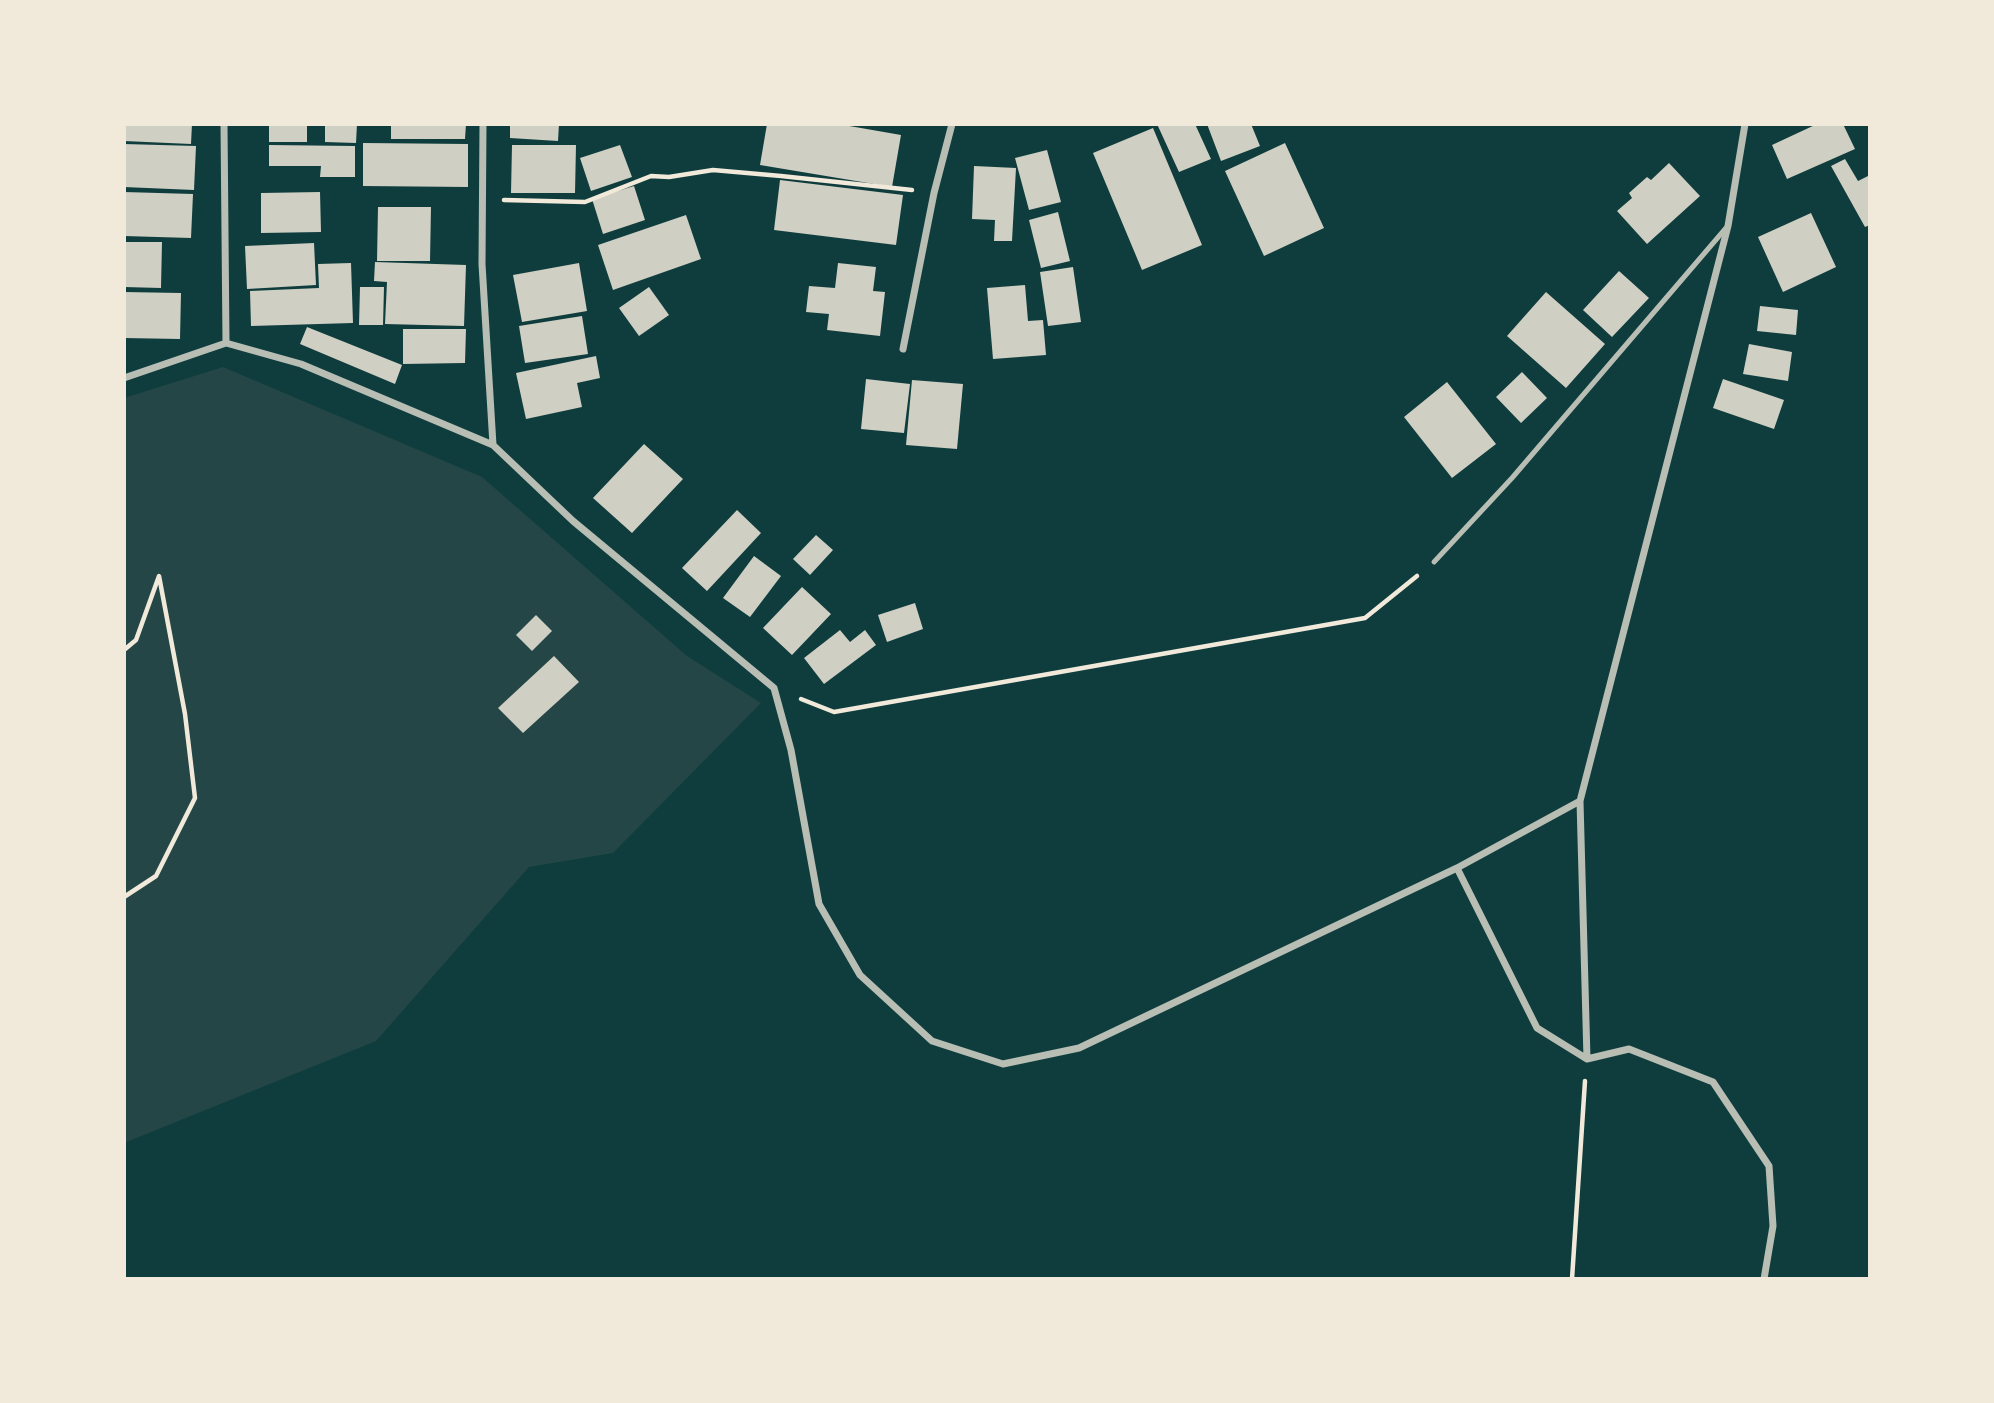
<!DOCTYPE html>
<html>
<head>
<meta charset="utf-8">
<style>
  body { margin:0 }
  #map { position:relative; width:1994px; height:1403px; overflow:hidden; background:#0f3d3e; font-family:"PT Sans Narrow",sans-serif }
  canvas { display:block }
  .frame { position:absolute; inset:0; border:126px solid #f1e9da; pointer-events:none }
</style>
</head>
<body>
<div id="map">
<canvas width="1994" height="1403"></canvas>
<div class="frame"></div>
</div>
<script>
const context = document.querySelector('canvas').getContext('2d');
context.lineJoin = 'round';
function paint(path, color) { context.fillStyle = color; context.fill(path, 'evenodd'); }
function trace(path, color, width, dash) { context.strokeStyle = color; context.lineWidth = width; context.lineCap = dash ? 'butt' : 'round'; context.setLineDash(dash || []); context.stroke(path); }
paint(new Path2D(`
  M223,367L482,477L687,656L761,703L613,853L529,867L376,1041L124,1143V398Z`), '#244646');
paint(new Path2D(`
  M124,124H192L191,144L124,141Z
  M269,124H307V142H269Z
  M325,124H357L356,143L325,142Z
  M391,124H466L465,139H391Z
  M510,124H559L558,141L510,138Z
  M767,124H838L901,135L892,187L760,165Z
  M1157,124H1195L1211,159L1179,172Z
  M1207,124H1251L1260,146L1221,161Z
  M1817,124H1843L1855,149L1787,179L1772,145Z
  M1153,128L1202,245L1142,270L1093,153Z
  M363,143L468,144V187L363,186Z
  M1285,143L1324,228L1264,256L1225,171Z
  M124,144L196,146L194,190L124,187Z
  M269,145L355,146V177H320L321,166H269Z
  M512,145H576L575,193H511Z
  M620,145L632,177L591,191L580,158Z
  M1047,150L1061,202L1029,210L1015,158Z
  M1845,159L1858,181L1870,175V225L1865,227L1831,166Z
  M1669,163L1700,196L1647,244L1617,211L1632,198L1629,193L1647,177L1651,180Z
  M974,166L1016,168L1012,241H994L995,220L972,219Z
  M780,180L903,195L896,245L774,230Z
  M634,186L645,220L603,234L592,199Z
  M124,192L193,194L191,238L124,236Z
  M320,192L321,232L261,233V193Z
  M378,207H431L430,261H377Z
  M1058,212L1070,261L1041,268L1029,220Z
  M1811,213L1836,267L1783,292L1758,237Z
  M686,215L701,259L613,290L598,245Z
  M124,242H162L161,288L124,287Z
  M314,243L316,285L247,289L245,246Z
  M375,262L466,265L464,326L385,324L387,282L374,281Z
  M351,263L353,323L251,326L250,291L319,288L318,264Z
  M579,263L587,311L522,322L513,275Z
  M838,263L876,267L873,291L885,292L880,336L827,330L829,314L806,312L809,286L835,288Z
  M1073,267L1081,322L1048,326L1040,272Z
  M1619,271L1649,298L1612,337L1583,310Z
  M1025,285L1028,321L1043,320L1046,355L993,359L987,288Z
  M360,287H384L383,325H359Z
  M649,287L669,315L639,336L619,308Z
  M124,292L181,293L180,339L124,338Z
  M1546,292L1605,344L1566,388L1507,336Z
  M1760,306L1798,310L1796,335L1757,331Z
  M582,316L588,354L525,363L519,326Z
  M307,327L402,365L395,384L300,344Z
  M403,329H466L465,363L403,364Z
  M1749,344L1792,352L1788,381L1743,374Z
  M596,356L600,378L577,383L582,407L526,419L516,373Z
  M1522,372L1547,398L1521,423L1496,397Z
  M866,379L910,384L904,433L861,429Z
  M1723,379L1784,400L1774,429L1713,408Z
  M912,380L963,384L957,449L906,445Z
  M1447,382L1496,444L1452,478L1404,417Z
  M644,444L683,479L632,533L593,498Z
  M737,510L761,533L707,591L682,568Z
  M816,535L833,550L810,575L793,559Z
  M754,556L781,576L750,617L723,598Z
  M802,587L831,614L792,655L763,628Z
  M915,603L923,629L887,642L878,615Z
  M536,615L552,631L532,651L516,635Z
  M840,630L850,642L865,630L876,645L824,684L804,658Z
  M554,656L579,682L523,733L498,708Z`), '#cfcfc3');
trace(new Path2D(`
  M504,200L585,202L651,176L669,177L713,170L781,176L912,190
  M124,650L136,640L159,576L185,714L195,798L156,876L124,897
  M801,699L834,712L1365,618L1417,576
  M1572,1279L1585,1081`), '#f1e9da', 4.5);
trace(new Path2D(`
  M1434,562L1512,478L1726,228`), '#b8beb3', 5);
trace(new Path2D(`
  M224,124L226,343
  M483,124L482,264L493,445
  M903,349L934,193L952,124
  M124,378L226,343L301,364L493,445L573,521L774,688L791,750L819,904L860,975L932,1041L1003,1064L1079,1048L1457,868L1580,801
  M1457,868L1537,1028L1587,1059L1629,1049L1713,1082L1769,1166L1773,1226L1764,1279
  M1587,1059L1580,801L1728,226L1745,124`), '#b8beb3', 7);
</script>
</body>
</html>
